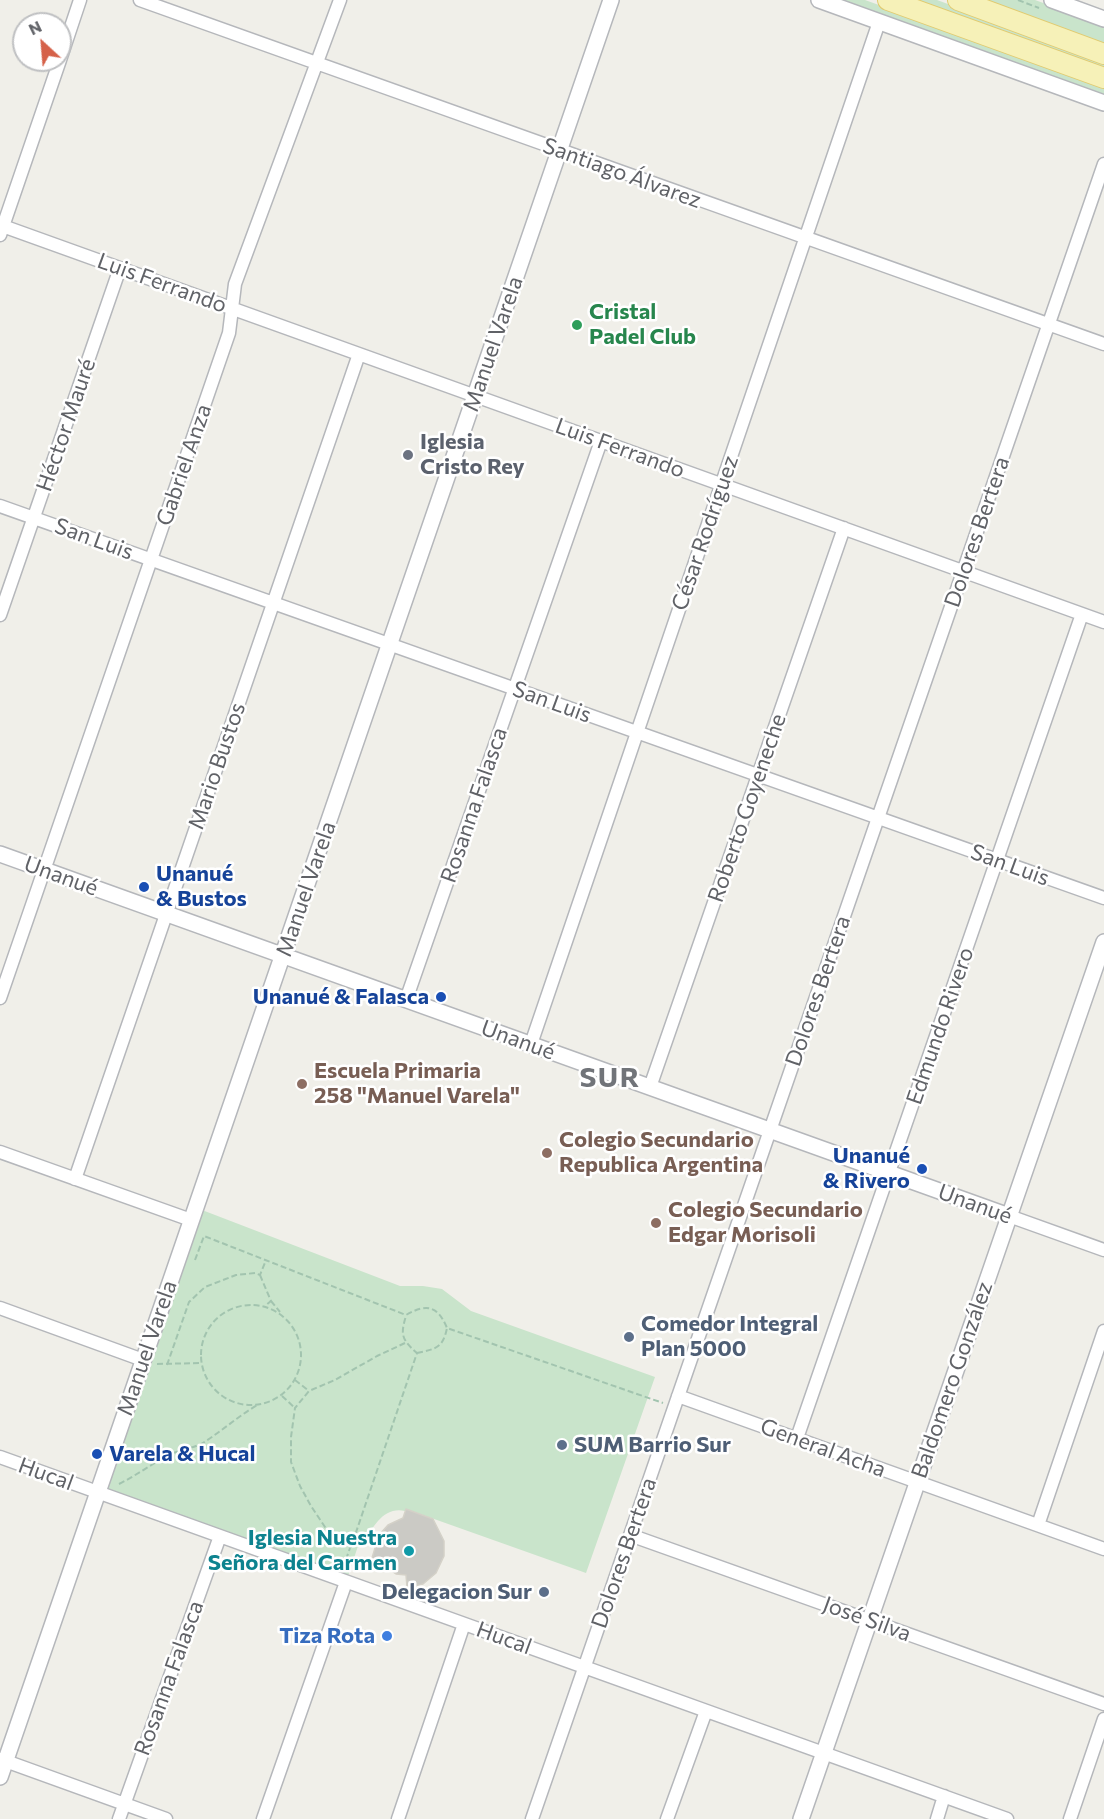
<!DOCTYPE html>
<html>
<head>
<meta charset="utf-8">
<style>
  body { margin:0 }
  #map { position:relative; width:1104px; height:1819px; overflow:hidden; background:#f0efe9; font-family:Commissioner,sans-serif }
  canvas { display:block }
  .north { position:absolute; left:12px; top:12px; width:60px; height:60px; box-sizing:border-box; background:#fff; border:2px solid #bfc0c2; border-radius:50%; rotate:334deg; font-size:16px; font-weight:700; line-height:24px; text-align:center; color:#606267 }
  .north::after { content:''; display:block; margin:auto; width:21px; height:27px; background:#d56149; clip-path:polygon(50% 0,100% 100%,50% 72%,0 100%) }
</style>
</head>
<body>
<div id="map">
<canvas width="1104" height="1819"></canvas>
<div class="north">N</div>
</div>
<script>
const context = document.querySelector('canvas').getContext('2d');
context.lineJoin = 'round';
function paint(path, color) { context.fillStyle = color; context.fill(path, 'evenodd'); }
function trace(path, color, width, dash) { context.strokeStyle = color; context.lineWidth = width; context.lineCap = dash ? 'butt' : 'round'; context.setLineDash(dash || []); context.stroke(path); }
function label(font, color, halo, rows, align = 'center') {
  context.font = font + ' Commissioner,sans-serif'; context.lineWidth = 5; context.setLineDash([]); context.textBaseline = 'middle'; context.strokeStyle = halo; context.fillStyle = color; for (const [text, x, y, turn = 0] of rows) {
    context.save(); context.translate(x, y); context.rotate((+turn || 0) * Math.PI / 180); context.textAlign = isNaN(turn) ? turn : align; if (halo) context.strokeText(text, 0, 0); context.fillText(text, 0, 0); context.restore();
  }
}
paint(new Path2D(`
  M841,0H865L1104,86V95Z
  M912,0H937L1104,61V70Z
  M978,0H1035L1104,25V46Z
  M202,1210L400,1286H423L442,1289L471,1311L655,1377L586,1573L406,1509L405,1511C385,1506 372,1526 365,1543L358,1546L347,1579L103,1493Z`), '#c9e4cb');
const building = new Path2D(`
  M406,1509L433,1519L444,1541V1556L436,1573L423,1584L413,1587H407L406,1575L396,1574L372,1558L379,1535L388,1525L403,1518Z`);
paint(building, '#cbcac5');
trace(building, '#d4d1c8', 1.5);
const minor = new Path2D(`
  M140,0L1104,344
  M60,60L80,0
  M0,225L1104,622
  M0,235L60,60
  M0,506L1104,898
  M0,615L120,268
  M0,998L229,333L235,284L340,0
  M406,1000L601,441
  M531,1044L879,22
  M650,1087L844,528
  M0,1152L191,1220
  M75,1179L359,354
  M1009,1216L1104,1250
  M0,1308L143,1360
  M678,1396L1104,1549
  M797,1438L1082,614
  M0,1457L1007,1819
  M1038,1525L1104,1331
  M630,1535L1104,1704
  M0,1759L166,1819
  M119,1819L220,1536
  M263,1819L346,1582
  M398,1819L464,1624
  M532,1819L1104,164
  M667,1819L706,1711
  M937,1819L944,1796
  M1070,1819L1104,1719`);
const tertiary = new Path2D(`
  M819,0L1104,103
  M1052,0L1104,19
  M0,854L1009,1216
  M0,1777L611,0
  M801,1819L1104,942`);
const primary = new Path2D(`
  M888,0L1104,78
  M958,0L1104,54`);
trace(minor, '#b5b7bb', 15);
trace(tertiary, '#b5b7bb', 18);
trace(primary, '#e1cb70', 22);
trace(new Path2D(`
  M1018,0L1039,8
  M195,1260L204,1236L406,1315C427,1303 438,1306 447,1328L663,1403
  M260,1275L271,1301L265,1306
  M271,1301L280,1312
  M201 1355a50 50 0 1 1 100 0a50 50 0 1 1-100 0Z
  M405,1343L377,1356L335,1380L309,1391L295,1408L291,1437V1462L300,1486L311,1506L333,1539L351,1547L417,1353C402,1340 400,1335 406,1316
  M417,1353C436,1349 443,1348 447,1328
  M157,1364L202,1363
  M167,1365L189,1302L205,1287L236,1275L255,1273L260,1275L266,1260
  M295,1380L309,1391
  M282,1396L295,1408
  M119,1484C137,1475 153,1463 171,1454C182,1449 196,1448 206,1441C224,1429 240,1415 259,1404
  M343,1568L350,1548`), '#a2c4af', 2, [6, 3]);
trace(minor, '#fff', 12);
trace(tertiary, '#fff', 15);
trace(primary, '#f6f1b8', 20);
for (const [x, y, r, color] of [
  [577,325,6,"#2e9e5b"],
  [408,455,6,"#6b7280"],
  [144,887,6,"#1a4fb4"],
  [441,997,6,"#1a4fb4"],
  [302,1084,6,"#8d6e63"],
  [547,1153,6,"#8d6e63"],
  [922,1169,6,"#1a4fb4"],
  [656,1223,6,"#8d6e63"],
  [629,1337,6,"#5c6f8a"],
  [562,1445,6,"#5c6f8a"],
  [97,1454,6,"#1a4fb4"],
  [409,1551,6,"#0f9aa8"],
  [544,1592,6,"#5c6f8a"],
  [387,1636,6,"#3f7fe0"]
]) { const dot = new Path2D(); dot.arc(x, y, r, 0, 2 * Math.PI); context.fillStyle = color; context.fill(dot); trace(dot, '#fff', 2); }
label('22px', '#606267', '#fff', [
  ["Santiago Álvarez",622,173,20],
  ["Luis Ferrando",162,283,20],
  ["Manuel Varela",493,344,-71],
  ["Héctor Mauré",66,425,-71],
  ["Luis Ferrando",620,448,20],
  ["Gabriel Anza",184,465,-71],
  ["Dolores Bertera",977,532,-71],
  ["César Rodríguez",705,533,-71],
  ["San Luis",94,539,20],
  ["San Luis",552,702,20],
  ["Mario Bustos",217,766,-71],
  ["Rosanna Falasca",474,805,-71],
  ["Roberto Goyeneche",747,808,-71],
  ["San Luis",1010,865,20],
  ["Unanué",61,876,20],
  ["Manuel Varela",306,889,-71],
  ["Dolores Bertera",818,991,-71],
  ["Edmundo Rivero",940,1026,-71],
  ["Unanué",518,1040,20],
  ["Unanué",975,1204,20],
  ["Manuel Varela",147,1348,-71],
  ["Baldomero González",952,1380,-71],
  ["General Acha",823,1448,20],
  ["Hucal",46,1474,20],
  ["Dolores Bertera",624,1553,-71],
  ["José Silva",867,1619,20],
  ["Hucal",504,1638,20],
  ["Rosanna Falasca",169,1678,-70]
]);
label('bold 22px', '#27864d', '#fff', [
  ["Cristal",589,312],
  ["Padel Club",589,337]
], 'left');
label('bold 22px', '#5b616d', '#fff', [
  ["Iglesia",420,442],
  ["Cristo Rey",420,467]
], 'left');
label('bold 22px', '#164399', '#fff', [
  ["Unanué",156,874],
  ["& Bustos",156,899],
  ["Unanué & Falasca",429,997,"right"],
  ["Unanué",910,1156,"right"],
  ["& Rivero",910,1181,"right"],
  ["Varela & Hucal",109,1454]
], 'left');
label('bold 22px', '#785e54', '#fff', [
  ["Escuela Primaria",314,1071],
  ["258 \"Manuel Varela\"",314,1096],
  ["Colegio Secundario",559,1140],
  ["Republica Argentina",559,1165],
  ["Colegio Secundario",668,1210],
  ["Edgar Morisoli",668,1235]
], 'left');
label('bold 22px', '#4e5e75', '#fff', [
  ["Comedor Integral",641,1324],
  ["Plan 5000",641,1349],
  ["SUM Barrio Sur",574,1445],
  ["Delegacion Sur",532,1592,"right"]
], 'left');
label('bold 22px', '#0d838f', '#fff', [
  ["Iglesia Nuestra",397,1538],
  ["Señora del Carmen",397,1563]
], 'right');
label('bold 22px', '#366cbe', '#fff', [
  ["Tiza Rota",375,1636]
], 'right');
context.letterSpacing = '1.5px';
label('bold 28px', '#717479', '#fff', [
  ["SUR",610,1078]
]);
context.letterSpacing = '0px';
</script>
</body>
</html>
